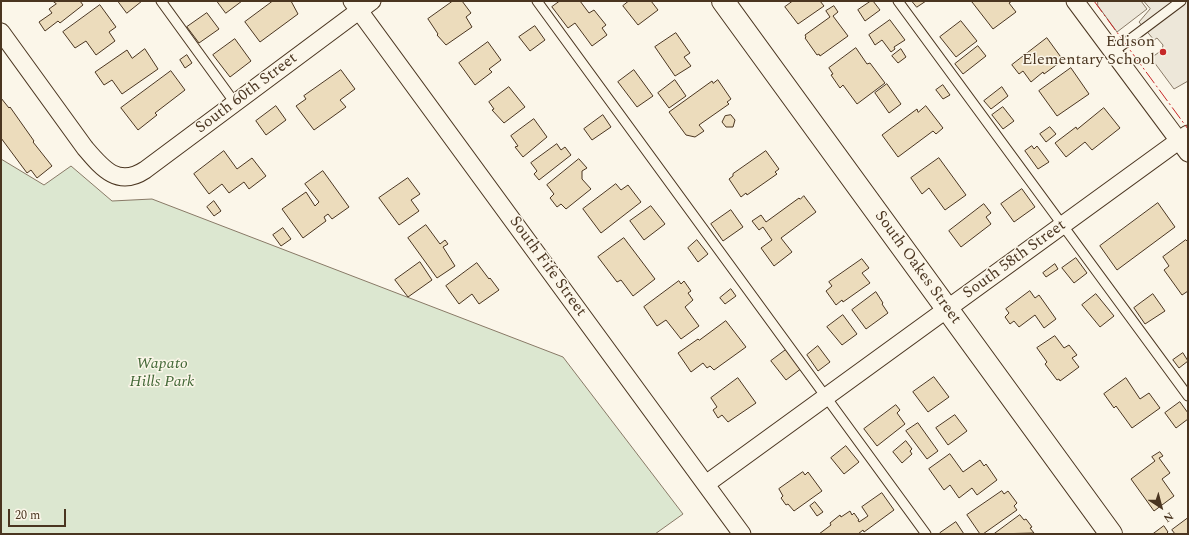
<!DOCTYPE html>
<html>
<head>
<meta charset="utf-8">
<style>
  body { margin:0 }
  #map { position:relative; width:1189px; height:535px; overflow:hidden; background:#fbf6e9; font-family:Spectral,serif }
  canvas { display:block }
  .frame { position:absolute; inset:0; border:2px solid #4a3520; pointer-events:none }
  .north { position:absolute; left:1141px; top:487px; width:40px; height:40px; -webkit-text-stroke:3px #fbf6e9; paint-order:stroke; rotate:144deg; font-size:11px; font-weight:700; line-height:16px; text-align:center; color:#4a3520 }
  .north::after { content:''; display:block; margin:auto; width:14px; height:18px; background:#4a3520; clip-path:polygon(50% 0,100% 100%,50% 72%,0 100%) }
  .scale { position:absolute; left:8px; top:509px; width:58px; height:18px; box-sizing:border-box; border:2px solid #4a3520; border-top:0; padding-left:5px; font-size:12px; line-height:14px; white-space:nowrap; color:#4a3520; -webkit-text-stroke:3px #fbf6e9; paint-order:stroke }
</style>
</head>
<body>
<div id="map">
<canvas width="1189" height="535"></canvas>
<div class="frame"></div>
<div class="north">N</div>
<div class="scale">20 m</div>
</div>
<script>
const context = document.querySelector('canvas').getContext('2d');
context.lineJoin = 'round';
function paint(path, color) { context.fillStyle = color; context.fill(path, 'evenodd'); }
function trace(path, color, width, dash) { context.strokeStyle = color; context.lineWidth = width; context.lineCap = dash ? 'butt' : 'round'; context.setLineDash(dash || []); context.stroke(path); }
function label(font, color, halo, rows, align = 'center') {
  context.font = font + ' Spectral,serif'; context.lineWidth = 3; context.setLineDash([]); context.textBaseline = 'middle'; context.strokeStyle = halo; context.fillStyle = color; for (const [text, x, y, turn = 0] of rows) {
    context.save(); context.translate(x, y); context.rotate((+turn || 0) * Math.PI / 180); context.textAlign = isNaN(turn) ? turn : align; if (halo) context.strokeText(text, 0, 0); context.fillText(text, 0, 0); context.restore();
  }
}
const green = new Path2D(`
  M1,159L44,185L71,166L112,201L152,199L563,357L683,514L655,534H1Z`);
paint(green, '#dce7d0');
trace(green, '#887966', 1);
const parking = new Path2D(`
  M1098,1H1141L1147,9L1117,32L1098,6Z
  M1144,1H1188V81L1174,89L1151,58L1162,50L1163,45L1157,38L1154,40L1139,22L1150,9Z`);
paint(parking, '#ede7d9');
trace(parking, '#887966', 1);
const building = new Path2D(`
  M53,1H80L83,5L60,23L58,21L45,31L39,22L52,13L49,9L56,4Z
  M118,1H142L127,13Z
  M217,1H242L226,13Z
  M273,1H291L298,14L260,42L245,22Z
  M453,1H462L471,13L466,17L472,27L446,45L437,35L438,34L428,19Z
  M560,1H580L589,13L594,10L606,25L602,28L607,35L592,46L575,23L568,28L552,7Z
  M629,1H651L658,10L638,25L623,6Z
  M793,1H820L824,6L798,24L785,7Z
  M871,1H873L880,10L865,21L858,10Z
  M912,1H926L917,7Z
  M973,1H1012L1009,3L1016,12L993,29L972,2Z
  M100,5L116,27L109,32L115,41L96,55L86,41L75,48L63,32Z
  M834,6L838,12L833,16L848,36L820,56L819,54L817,55L805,38L806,37L805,35L830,17L826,11Z
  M207,13L219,29L199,43L187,27Z
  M890,20L905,40L894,47L895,49L891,52L882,40L875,45L869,35Z
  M961,21L977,41L956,57L940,37Z
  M535,26L545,40L530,51L519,37Z
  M676,33L690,53L684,57L691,66L675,76L655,47Z
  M1047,38L1063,60L1044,74L1043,72L1031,82L1023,71L1019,74L1012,65Z
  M235,39L251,61L230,77L213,55Z
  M488,42L501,60L489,69L492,72L475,85L459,63Z
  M978,46L986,56L963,74L955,64Z
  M856,48L867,64L870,63L885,83L857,104L843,85L840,88L831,75L833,74L829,68Z
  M145,49L158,69L122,94L112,80L104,85L95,72L127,50L132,58Z
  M901,49L906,57L898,63L892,56Z
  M187,55L192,63L185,68L180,60Z
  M1071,68L1089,94L1057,116L1039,91Z
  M341,70L355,89L340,100L346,107L314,130L296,106L306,99L304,96Z
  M634,70L653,96L637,107L618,82Z
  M171,71L185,90L155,113L157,115L138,130L121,108Z
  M675,80L686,96L669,108L658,93Z
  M718,80L731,99L727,102L729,104L699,125L704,131L695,137L686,135L669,112L712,81L713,83Z
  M887,84L901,104L889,113L875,93Z
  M943,85L950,95L943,99L936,90Z
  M509,87L525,107L504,123L492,110L494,109L489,102Z
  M1002,87L1008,96L991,109L984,101Z
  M1,98L9,108L10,107L34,141L33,142L52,166L37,178L31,170L27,173L1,138Z
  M276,106L286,120L266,135L256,121Z
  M926,106L943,128L936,134L933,131L898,157L882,135L917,109L918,112Z
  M1003,107L1014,121L1003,129L992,115Z
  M1104,108L1120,128L1092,150L1085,142L1066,157L1055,143L1076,127L1077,129Z
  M603,115L611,127L592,140L584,129Z
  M731,115L735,120L733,127H726L722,122L725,116Z
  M534,119L547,137L523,157L515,147L518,146L511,136Z
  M1050,127L1056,134L1046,142L1040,134Z
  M557,144L561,150L565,147L571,155L539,180L534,174L537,171L531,163Z
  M1032,146L1034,149L1037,146L1049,162L1038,169L1025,151Z
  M224,151L237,169L252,158L266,176L249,189L244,182L229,193L222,184L209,194L194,174Z
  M766,151L779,169L775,172L777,174L747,195L746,193L741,197L729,179L733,176V174Z
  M939,158L966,195L945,210L929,188L922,194L911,178Z
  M579,159L587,168L582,171V179L591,189L566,209L561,204L557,207L550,198L554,194L547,185Z
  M323,171L349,207L332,219L328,214L324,217L326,221L303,238L282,209L306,192L315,206L319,202L305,184Z
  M408,178L420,194L411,200L419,211L399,225L379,198Z
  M616,184L621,190L628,185L641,202L601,233L583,209Z
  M1022,189L1035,207L1014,222L1001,204Z
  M804,196L816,212L781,238L792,252L774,266L761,248L772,240L763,227L759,230L752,221L761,215L766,222L799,198L800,199Z
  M214,201L221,211L214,216L207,207Z
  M1158,203L1175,227L1117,270L1100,246Z
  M984,204L991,213L986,217L991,224L961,247L949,231Z
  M651,206L665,224L644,240L630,221Z
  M731,210L743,227L723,241L711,224Z
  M426,225L440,244L445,240L448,244L443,247L455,266L437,278L408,238Z
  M283,228L291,239L281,246L273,235Z
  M624,238L655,279L633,296L621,280L617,282L598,257Z
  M697,240L708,254L698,262L688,248Z
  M1186,240L1188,242V291L1182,295L1164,270L1169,266L1163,257Z
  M1076,258L1087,273L1074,283L1062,268Z
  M862,259L869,268L862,273L870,283L843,302L842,300L836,305L826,291L832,286L829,282Z
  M420,262L432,280L408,297L395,280Z
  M477,263L489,279L490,278L499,290L479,304L472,294L459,304L446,286Z
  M1055,264L1058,269L1046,277L1043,273Z
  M679,281L681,284L684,281L691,291L688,293L693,300L685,307L699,326L681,339L666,320L657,326L644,307Z
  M731,289L736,296L725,304L720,298Z
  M1030,291L1035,298L1039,295L1056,319L1044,328L1035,315L1019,327L1014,321L1010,324L1005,317L1009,313L1006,309Z
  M876,292L883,303L882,304L888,313L866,329L852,310Z
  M1096,294L1114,316L1100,327L1082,305Z
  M1153,294L1165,311L1145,324L1134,308Z
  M843,315L857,334L842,345L827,327Z
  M726,321L746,347L714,370L710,366L707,368L703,363L691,372L678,353L698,339L699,340Z
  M1055,336L1064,348L1069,345L1077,355L1072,358L1079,367L1060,381L1059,379L1057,380L1045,364L1047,362L1037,348Z
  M818,346L830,362L818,371L807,355Z
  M787,349L802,368L786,380L771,361Z
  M1183,353L1188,361L1179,368L1173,360Z
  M934,377L949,397L928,412L913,392Z
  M738,378L756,403L728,422L722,415L718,418L713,410L717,407L711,398Z
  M1126,378L1140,399L1149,393L1160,408L1132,428L1116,406L1114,408L1104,394Z
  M1180,402L1188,413V419L1176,428L1165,413Z
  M896,405L900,410L897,413L905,424L877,446L864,429Z
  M955,415L967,431L948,445L936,428Z
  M918,423L938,451L927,459L906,431Z
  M906,441L912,449L910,451L912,454L902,463L893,452Z
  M846,446L859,462L844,474L831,458Z
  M1160,452L1163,456L1159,458L1170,473L1162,479L1174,496L1154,511L1131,479L1155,461L1152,457Z
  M950,454L963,472L980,460L984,466L986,464L997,480L977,495L972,488L959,498L950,485L944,490L929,469Z
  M803,472L805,475L808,472L822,491L794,511L788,504L786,505L781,498L783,496L779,489Z
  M1002,491L1004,494L1008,491L1017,503L1014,506L1017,510L983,534H980L967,515Z
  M882,493L894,510L864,532L863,530L858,534H819L831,525L830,523L840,515L841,517L850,511L852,515L854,513L859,520H858L859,522L868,516L862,507Z
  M815,502L823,512L817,516L810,506Z
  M1020,515L1024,520L1026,519L1032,527L1030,528L1034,533L994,534Z
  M1188,518V534H1175L1172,530Z
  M956,522L964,534H940V533Z
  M1164,526L1168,532L1166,534H1153Z`);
paint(building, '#ecdcbc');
trace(building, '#4a3520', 1);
const lane = new Path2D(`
  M161,1L235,103
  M537,1L926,534
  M898,1L1188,396
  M1113,52L1181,1`);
const street = new Path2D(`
  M352,1L742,534
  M1075,1L1188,153
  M1,32L85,148C102,168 118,188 145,170L372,1
  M706,484L1188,134`);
const secondary = new Path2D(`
  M723,1L1111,534`);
trace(lane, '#4a3520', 11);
trace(street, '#4a3520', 19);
trace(secondary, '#4a3520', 24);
trace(lane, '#fbf6e9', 9);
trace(street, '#fbf6e9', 17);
trace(secondary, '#fbf6e9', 22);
trace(new Path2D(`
  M1094,1L1188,129`), '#c62828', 1, [14, 3, 2, 3]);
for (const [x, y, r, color] of [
  [1163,52,4,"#c62828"]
]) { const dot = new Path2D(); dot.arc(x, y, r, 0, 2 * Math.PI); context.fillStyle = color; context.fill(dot); trace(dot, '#fbf6e9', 1.5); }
label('16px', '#4a3520', '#fbf6e9', [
  ["Edison",1155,43],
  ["Elementary School",1155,61]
], 'right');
label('16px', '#4a3520', '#fbf6e9', [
  ["South 60th Street",247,94,-37],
  ["South 58th Street",1015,260,-36],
  ["South Fife Street",547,267,54],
  ["South Oakes Street",917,268,54]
]);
label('italic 16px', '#436837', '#fbf6e9', [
  ["Wapato",162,365],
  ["Hills Park",162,383]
]);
</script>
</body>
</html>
